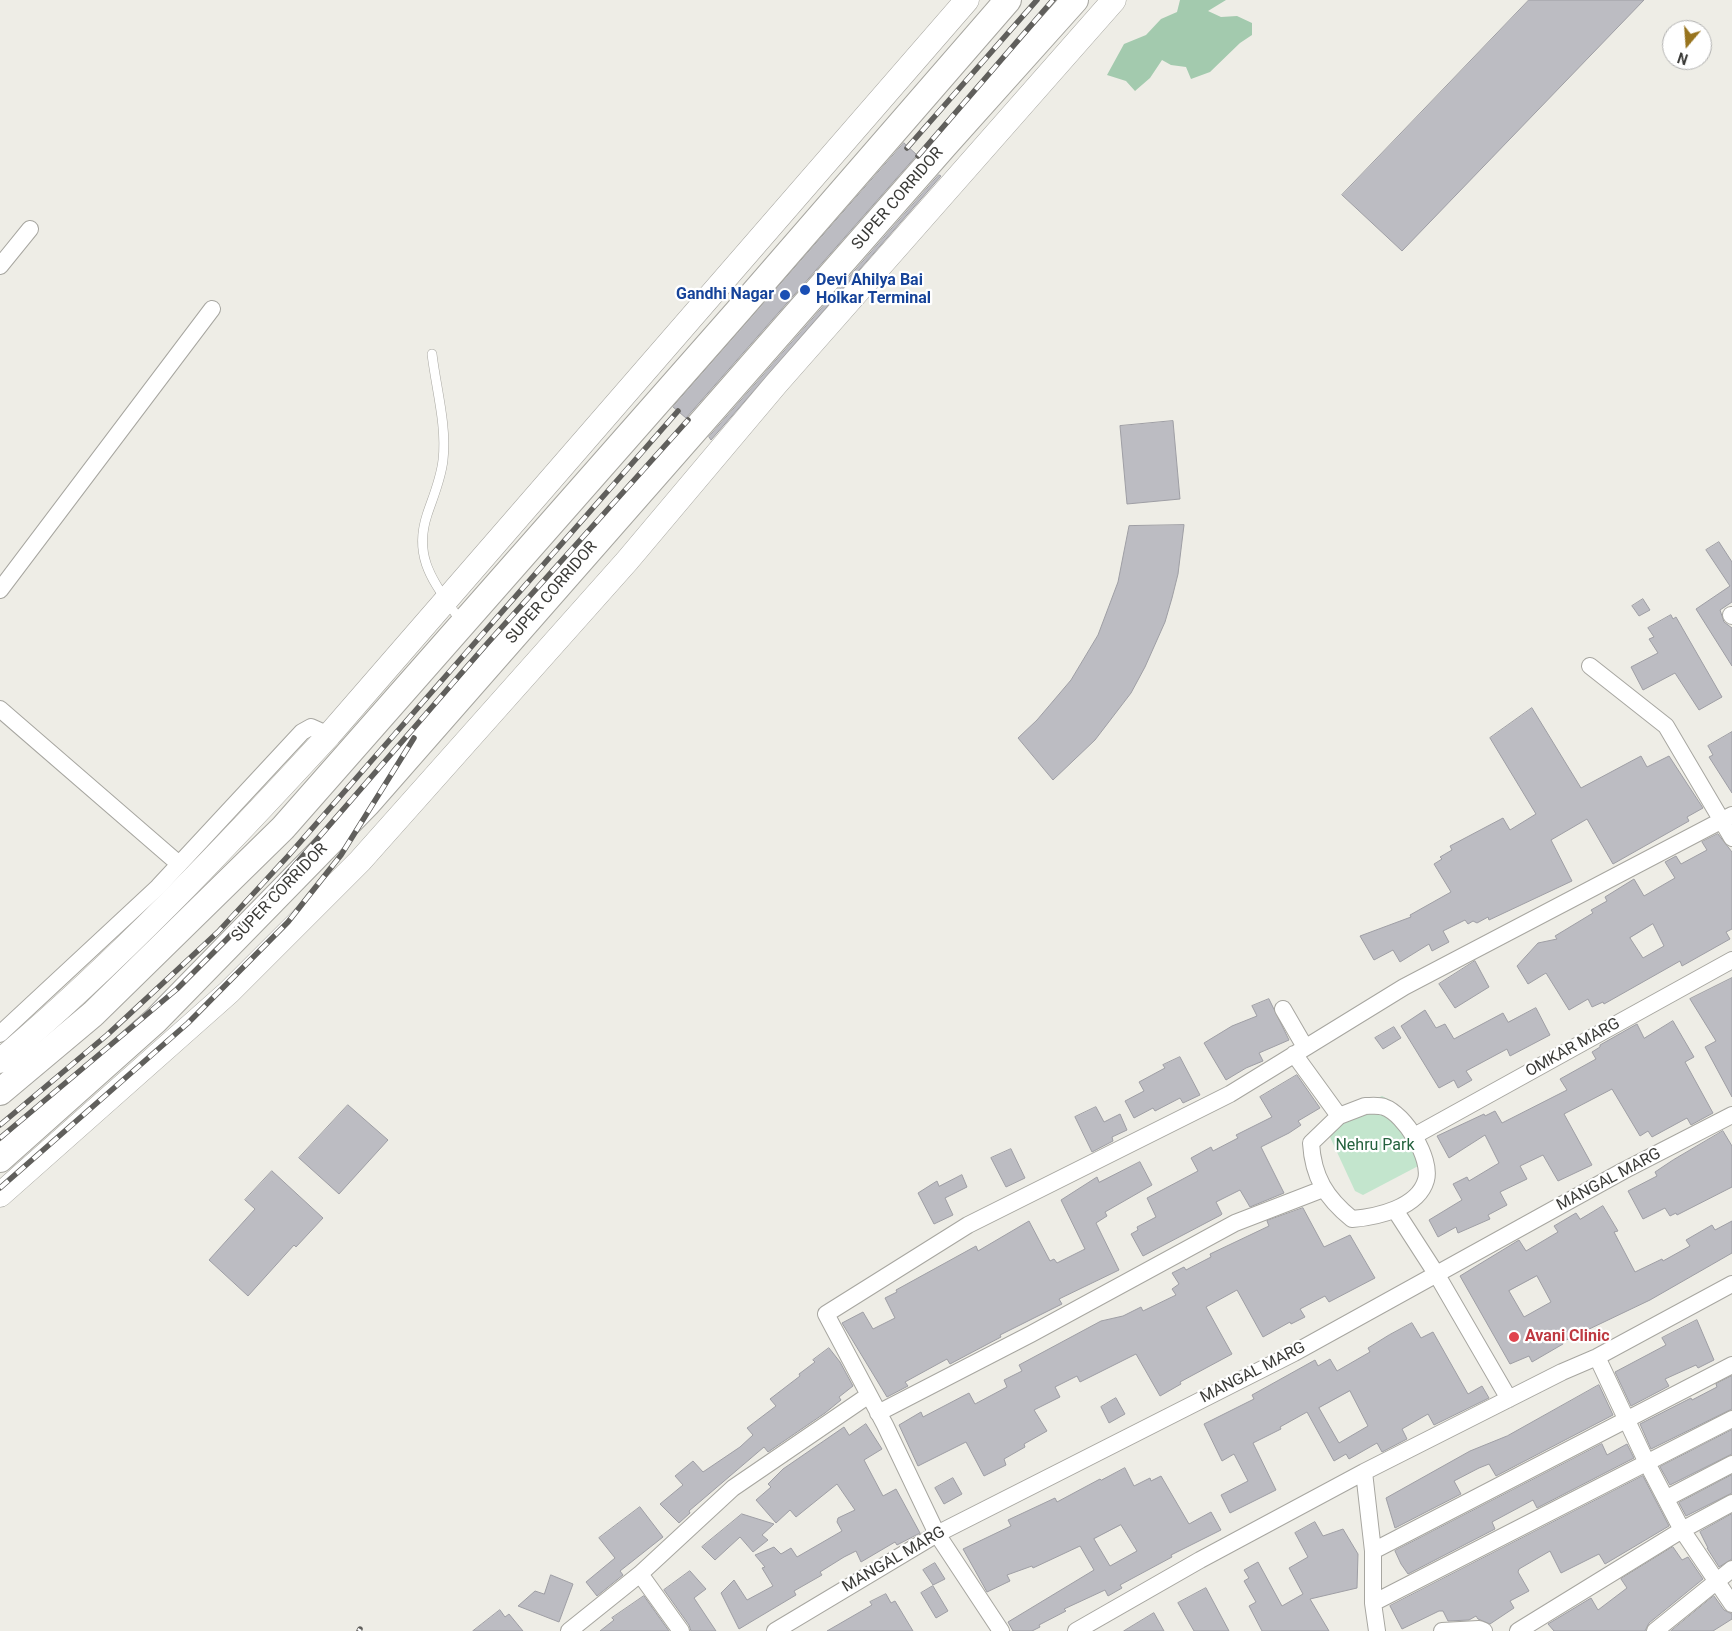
<!DOCTYPE html>
<html>
<head>
<meta charset="utf-8">
<style>
  body { margin:0 }
  #map { position:relative; width:1732px; height:1631px; overflow:hidden; background:#eeede6; font-family:Roboto,sans-serif }
  canvas { display:block }
  .north { position:absolute; left:1662px; top:20px; width:50px; height:50px; box-sizing:border-box; background:#fff; border:1px solid #b0b0af; border-radius:50%; rotate:198deg; font-size:14px; font-weight:700; line-height:20px; text-align:center; color:#3a3a37 }
  .north::after { content:''; display:block; margin:auto; width:18px; height:22px; background:#98741e; clip-path:polygon(50% 0,100% 100%,50% 72%,0 100%) }
</style>
</head>
<body>
<div id="map">
<canvas width="1732" height="1631"></canvas>
<div class="north">N</div>
</div>
<script>
const context = document.querySelector('canvas').getContext('2d');
context.lineJoin = 'round';
function paint(path, color) { context.fillStyle = color; context.fill(path, 'evenodd'); }
function trace(path, color, width, dash) { context.strokeStyle = color; context.lineWidth = width; context.lineCap = dash ? 'butt' : 'round'; context.setLineDash(dash || []); context.stroke(path); }
function label(font, color, halo, rows, align = 'center') {
  context.font = font + ' Roboto,sans-serif'; context.lineWidth = 4.5; context.setLineDash([]); context.textBaseline = 'middle'; context.strokeStyle = halo; context.fillStyle = color; for (const [text, x, y, turn = 0] of rows) {
    context.save(); context.translate(x, y); context.rotate((+turn || 0) * Math.PI / 180); context.textAlign = isNaN(turn) ? turn : align; if (halo) context.strokeText(text, 0, 0); context.fillText(text, 0, 0); context.restore();
  }
}
paint(new Path2D(`
  M1382,1096L1390,1100L1426,1153L1422,1164L1363,1195L1355,1191L1330,1137L1333,1120Z`), '#c3e5cd');
paint(new Path2D(`
  M1180,0H1226L1208,11L1221,17L1237,16L1252,23V35L1240,43L1210,72L1191,79L1186,67L1171,65L1162,60L1150,78L1135,91L1126,81L1107,75L1124,44L1146,35L1161,19L1177,12Z`), '#a3caae');
const building = new Path2D(`
  M1529,0H1644L1402,251L1342,195Z
  M904,143L917,155L686,418L673,407Z
  M939,175L941,176L711,440L709,437Z
  M1173,421L1180,499L1127,504L1120,426Z
  M1184,525L1178,574L1172,598L1165,622L1145,667L1131,693L1095,740L1053,780L1018,738L1037,720L1071,680L1098,635L1118,582L1129,526Z
  M1719,542L1732,562V602L1720,610L1724,622L1732,628V666L1696,609L1730,586L1706,550Z
  M1643,599L1650,610L1639,616L1632,606Z
  M1671,615L1673,619L1676,617L1722,697L1699,710L1675,673L1643,690L1631,667L1658,653L1649,639L1654,637L1648,628Z
  M1532,708L1581,788L1641,756L1647,767L1669,756L1703,808L1687,817L1689,821L1613,864L1587,819L1551,840L1572,881L1489,920L1488,917L1477,923L1473,921L1468,924L1465,920L1443,931L1449,942L1432,951L1429,944L1400,962L1393,950L1374,960L1360,936L1411,917L1410,915L1451,892L1434,864L1442,859L1440,857L1452,850L1450,846L1503,818L1510,830L1536,814L1490,738Z
  M1732,732V793L1709,757L1713,755L1708,746Z
  M1718,834L1732,852V929L1726,932L1730,939L1682,966L1680,961L1604,1004L1603,1002L1592,1007L1588,999L1569,1010L1546,973L1528,984L1517,966L1538,943L1557,939L1555,936L1593,913L1591,910L1607,901L1605,897L1634,879L1644,896L1675,878L1665,862L1676,856L1681,864L1707,850L1702,842ZM1653,924L1664,946L1643,958L1630,938Z
  M1475,961L1489,987L1455,1008L1439,984Z
  M1732,978V1097L1705,1047L1716,1041L1690,999Z
  M1269,999L1289,1040L1259,1053L1263,1061L1246,1068L1226,1080L1204,1043L1232,1026L1257,1016L1252,1006Z
  M1536,1008L1550,1035L1510,1056L1507,1049L1466,1071L1472,1080L1458,1088L1454,1080L1439,1088L1401,1026L1425,1010L1436,1028L1445,1024L1454,1039L1503,1013L1508,1022Z
  M1673,1021L1694,1057L1685,1062L1713,1113L1691,1125L1687,1118L1652,1137L1648,1131L1640,1136L1612,1089L1564,1114L1592,1165L1558,1181L1543,1155L1520,1166L1527,1179L1500,1192L1507,1205L1488,1215L1490,1219L1458,1233L1456,1227L1438,1237L1429,1220L1462,1200L1453,1184L1467,1177L1469,1181L1499,1163L1485,1135L1449,1158L1437,1136L1484,1114L1485,1116L1495,1111L1502,1123L1567,1090L1560,1079L1596,1059L1592,1052L1600,1047V1045L1637,1024L1644,1038Z
  M1394,1027L1401,1038L1383,1049L1375,1038Z
  M1180,1057L1200,1095L1183,1103L1180,1098L1155,1111L1153,1108L1134,1118L1125,1101L1144,1091L1139,1082L1165,1068L1163,1065Z
  M1297,1075L1320,1108L1298,1121L1301,1125L1289,1133L1261,1147L1284,1193L1250,1207L1240,1190L1216,1202L1222,1214L1221,1215L1143,1256L1131,1234L1138,1230L1137,1227L1156,1217L1147,1198L1198,1171L1191,1158L1211,1147L1213,1151L1238,1138L1236,1135L1272,1117L1260,1097Z
  M348,1105L388,1140L339,1194L299,1158Z
  M1096,1107L1104,1122L1120,1114L1127,1130L1112,1137L1113,1141L1092,1152L1075,1117Z
  M1723,1131L1732,1146V1187L1677,1215L1676,1213L1670,1216L1665,1208L1643,1219L1628,1191L1657,1176L1655,1172L1673,1160Z
  M1011,1149L1025,1178L1006,1187L991,1158Z
  M1140,1162L1152,1185L1105,1212L1107,1216L1096,1223L1119,1270L1059,1299L1062,1304L1000,1335L1001,1337L950,1364L947,1359L905,1382L908,1386L887,1397L842,1323L863,1312L873,1329L895,1318L885,1298L897,1292L896,1290L976,1246L978,1251L1029,1221L1050,1261L1054,1259L1057,1263L1085,1249L1061,1200L1097,1177L1099,1182Z
  M272,1171L323,1218L296,1247L294,1245L248,1296L209,1260L255,1209L245,1200Z
  M962,1175L967,1187L945,1198L953,1215L934,1224L918,1193L937,1181L939,1186Z
  M1603,1206L1618,1231L1614,1232L1635,1272L1662,1259L1663,1261L1690,1246L1686,1240L1712,1225L1715,1230L1732,1221V1253L1650,1300L1562,1342L1563,1344L1532,1362L1529,1356L1510,1364L1460,1276L1519,1240L1526,1251L1558,1232L1554,1226L1576,1213L1580,1219ZM1537,1276L1551,1302L1524,1317L1509,1291Z
  M1303,1208L1324,1247L1350,1235L1375,1278L1329,1302L1325,1296L1300,1309L1305,1317L1291,1324L1290,1322L1263,1337L1237,1290L1206,1307L1232,1354L1180,1382L1181,1384L1160,1396L1136,1354L1080,1382L1077,1376L1055,1387L1060,1397L1034,1410L1047,1431L1024,1444L1025,1447L1004,1459L1006,1465L984,1476L966,1442L918,1466L899,1425L921,1412L923,1417L969,1393L975,1404L1007,1387L1004,1380L1022,1371L1019,1365L1101,1321L1123,1316L1141,1307L1143,1311L1176,1295L1172,1289L1179,1284L1172,1273L1184,1267L1186,1270L1211,1257L1210,1254L1269,1226L1267,1221Z
  M1697,1320L1714,1360L1698,1368L1696,1365L1665,1379L1669,1386L1631,1406L1615,1372L1666,1345L1662,1338Z
  M1412,1323L1421,1338L1433,1332L1468,1394L1482,1386L1489,1398L1434,1425L1428,1414L1402,1429L1407,1439L1382,1452L1377,1443L1349,1459L1346,1454L1334,1461L1307,1412L1280,1427L1281,1429L1253,1443L1276,1490L1230,1513L1221,1495L1248,1481L1234,1454L1222,1461L1204,1424L1254,1399L1252,1395L1315,1360L1318,1366L1330,1359L1337,1371L1370,1352L1368,1348L1389,1335ZM1350,1391L1368,1426L1339,1443L1319,1408Z
  M829,1348L840,1362L853,1386L839,1397L841,1400L825,1413L768,1452L764,1447L689,1511L690,1513L679,1523L660,1504L683,1485L675,1476L693,1461L703,1472L740,1447L753,1435L747,1428L776,1406L770,1399L800,1376L799,1374L815,1362L813,1360Z
  M1732,1376V1409L1651,1449L1640,1424L1691,1398L1692,1400L1717,1387L1716,1384Z
  M1599,1385L1613,1415L1496,1476L1489,1464L1479,1468L1454,1481L1461,1494L1395,1528L1386,1498L1470,1451L1507,1436Z
  M1116,1398L1125,1414L1109,1423L1101,1407Z
  M866,1424L882,1449L864,1460L883,1496L896,1489L920,1533L897,1545L895,1542L861,1562L856,1551L844,1557L820,1572L822,1575L794,1591L796,1595L739,1629L721,1593L734,1580L747,1600L773,1586L762,1568L765,1567L755,1555L774,1547L781,1554L791,1548L797,1557L842,1531L837,1522L838,1518L855,1510L837,1484L796,1517L790,1510L776,1523L756,1500L771,1487L768,1484L783,1469L844,1427L849,1435Z
  M1732,1430V1454L1670,1485L1660,1467Z
  M1602,1444L1607,1455L1627,1444L1634,1458L1537,1508L1533,1500L1492,1522L1495,1529L1408,1574L1401,1564L1395,1551Z
  M1125,1468L1134,1486L1150,1478L1151,1481L1161,1476L1189,1524L1211,1512L1221,1530L1171,1555L1172,1557L1120,1585L1122,1588L1108,1596L1105,1590L1064,1609L1066,1611L1039,1625L1040,1627L1032,1631H1013L1008,1622L1094,1570L1080,1546L1033,1568L1032,1566L1007,1575L1010,1581L987,1592L963,1549L1011,1526L1008,1520L1055,1498L1057,1502L1100,1479L1101,1480ZM1121,1525L1137,1551L1110,1566L1094,1539Z
  M1732,1475V1493L1686,1516L1679,1503Z
  M1643,1476L1669,1526L1605,1564L1599,1554L1561,1573L1550,1551L1519,1569L1518,1572L1529,1591L1510,1601L1514,1608L1490,1624L1478,1619L1476,1616L1469,1620L1448,1621L1443,1611H1439L1402,1629L1390,1606Z
  M953,1478L962,1494L944,1504L935,1488Z
  M640,1507L663,1537L620,1571L623,1575L597,1596L586,1582L615,1558L599,1538Z
  M742,1514L774,1524L762,1535L768,1540L753,1552L740,1537L715,1560L702,1547Z
  M1732,1514V1559L1719,1567L1707,1548H1708L1700,1532Z
  M1315,1522L1323,1536L1343,1529L1358,1554L1357,1588L1310,1599L1329,1631H1262L1249,1606L1256,1602L1244,1581L1249,1578L1244,1570L1258,1562L1282,1606L1303,1594L1289,1568L1308,1557L1295,1533Z
  M1673,1547L1682,1560L1688,1557L1703,1579L1649,1623L1645,1631H1554L1548,1624L1591,1598L1598,1610L1627,1588L1621,1579Z
  M935,1563L945,1579L933,1585L923,1570Z
  M690,1571L706,1589L694,1598L716,1631H691L689,1625L664,1590Z
  M551,1575L573,1584L559,1622L518,1606L535,1591L544,1594Z
  M933,1586L948,1611L936,1618L921,1593Z
  M1206,1588L1229,1631H1194L1178,1603Z
  M886,1594L891,1603L895,1601L913,1631H827L872,1605L870,1602Z
  M644,1596L669,1631H600L614,1620L612,1618Z
  M1714,1596L1724,1610L1732,1614V1619L1713,1631H1671Z
  M500,1610L505,1617L509,1614L523,1631H473Z
  M1154,1613L1164,1631H1124Z`);
paint(building, '#bcbcc2');
trace(building, '#9e9ea4', 1);
const lane = new Path2D(`
  M432,354C436,388 447,426 443,460C441,479 433,497 427,515C412,561 437,585 461,622`);
const street = new Path2D(`
  M0,266L30,229
  M0,590L212,309
  M1731,615L1732,616
  M1590,666L1666,726L1732,838
  M0,709L179,864
  M1283,1009L1305,1047
  M0,1034L158,887L302,732L311,727L329,735
  M1294,1054L1339,1116
  M1365,1106C1371,1106 1379,1105 1384,1107C1405,1114 1432,1159 1426,1180C1418,1208 1377,1217 1352,1219C1326,1198 1313,1177 1311,1143L1339,1116Z
  M1414,1136L1732,960
  M1395,1210L1437,1275L1509,1399
  M1597,1357L1647,1463L1682,1530L1732,1604
  M878,1413L1031,1334L1235,1223L1323,1189
  M1364,1472L1373,1551V1603L1377,1631
  M1667,1498L1732,1464
  M1373,1551L1732,1365
  M640,1574L681,1631
  M1373,1603L1732,1419
  M569,1631L640,1574L733,1488L869,1395
  M775,1631L937,1534L1294,1353L1623,1171L1732,1115
  M1001,1631L937,1534L885,1425L826,1314L968,1225L1230,1094L1404,987L1732,815
  M1076,1631L1200,1560L1364,1472L1562,1372L1597,1357L1732,1284
  M1442,1631L1479,1629L1484,1631
  M1518,1631L1682,1530L1732,1503
  M1655,1631L1732,1569`);
const secondary = new Path2D(`
  M0,1061C118,961 224,849 329,735L967,0
  M0,1195L229,992L360,861L627,561L776,384L1114,0`);
const primary = new Path2D(`
  M0,1092L93,1014L283,828L739,310L1008,0
  M0,1159L156,1020L367,804L945,145L1075,0`);
trace(lane, '#a7a6a0', 10);
trace(street, '#a7a6a0', 18);
trace(secondary, '#a7a6a0', 25);
trace(primary, '#a7a6a0', 28);
trace(lane, '#fff', 9);
trace(street, '#fff', 16);
trace(secondary, '#fff', 24);
trace(primary, '#fff', 26);
const rail = new Path2D(`
  M907,148L1037,0
  M918,156L1053,0
  M0,1125L107,1035L218,932L288,856L678,411
  M0,1138L177,989L227,939L274,889L485,646L688,420
  M0,1188L188,1023L288,922L341,855L414,738
  M359,1631L360,1629`);
trace(rail, '#605f5c', 5.5);
trace(rail, '#fff', 4, [11]);
for (const [x, y, r, color] of [
  [805,290,6,"#1a4fb4"],
  [785,295,6,"#1a4fb4"],
  [1514,1337,6,"#e0444e"]
]) { const dot = new Path2D(); dot.arc(x, y, r, 0, 2 * Math.PI); context.fillStyle = color; context.fill(dot); trace(dot, '#fff', 2); }
label('16px', '#3a3a37', '#fff', [
  ["SUPER CORRIDOR",898,199,-49],
  ["SUPER CORRIDOR",552,593,-49],
  ["SUPER CORRIDOR",280,893,-46],
  ["OMKAR MARG",1573,1048,-29],
  ["MANGAL MARG",1609,1180,-28],
  ["MANGAL MARG",1253,1373,-27],
  ["MANGAL MARG",894,1560,-30]
]);
label('bold 16px', '#164399', '#fff', [
  ["Devi Ahilya Bai",816,281],
  ["Holkar Terminal",816,299],
  ["Gandhi Nagar",774,295,"right"]
], 'left');
label('16px', '#25623e', '#fff', [
  ["Nehru Park",1375,1146]
]);
label('bold 16px', '#be3a42', '#fff', [
  ["Avani Clinic",1525,1337]
], 'left');
</script>
</body>
</html>
